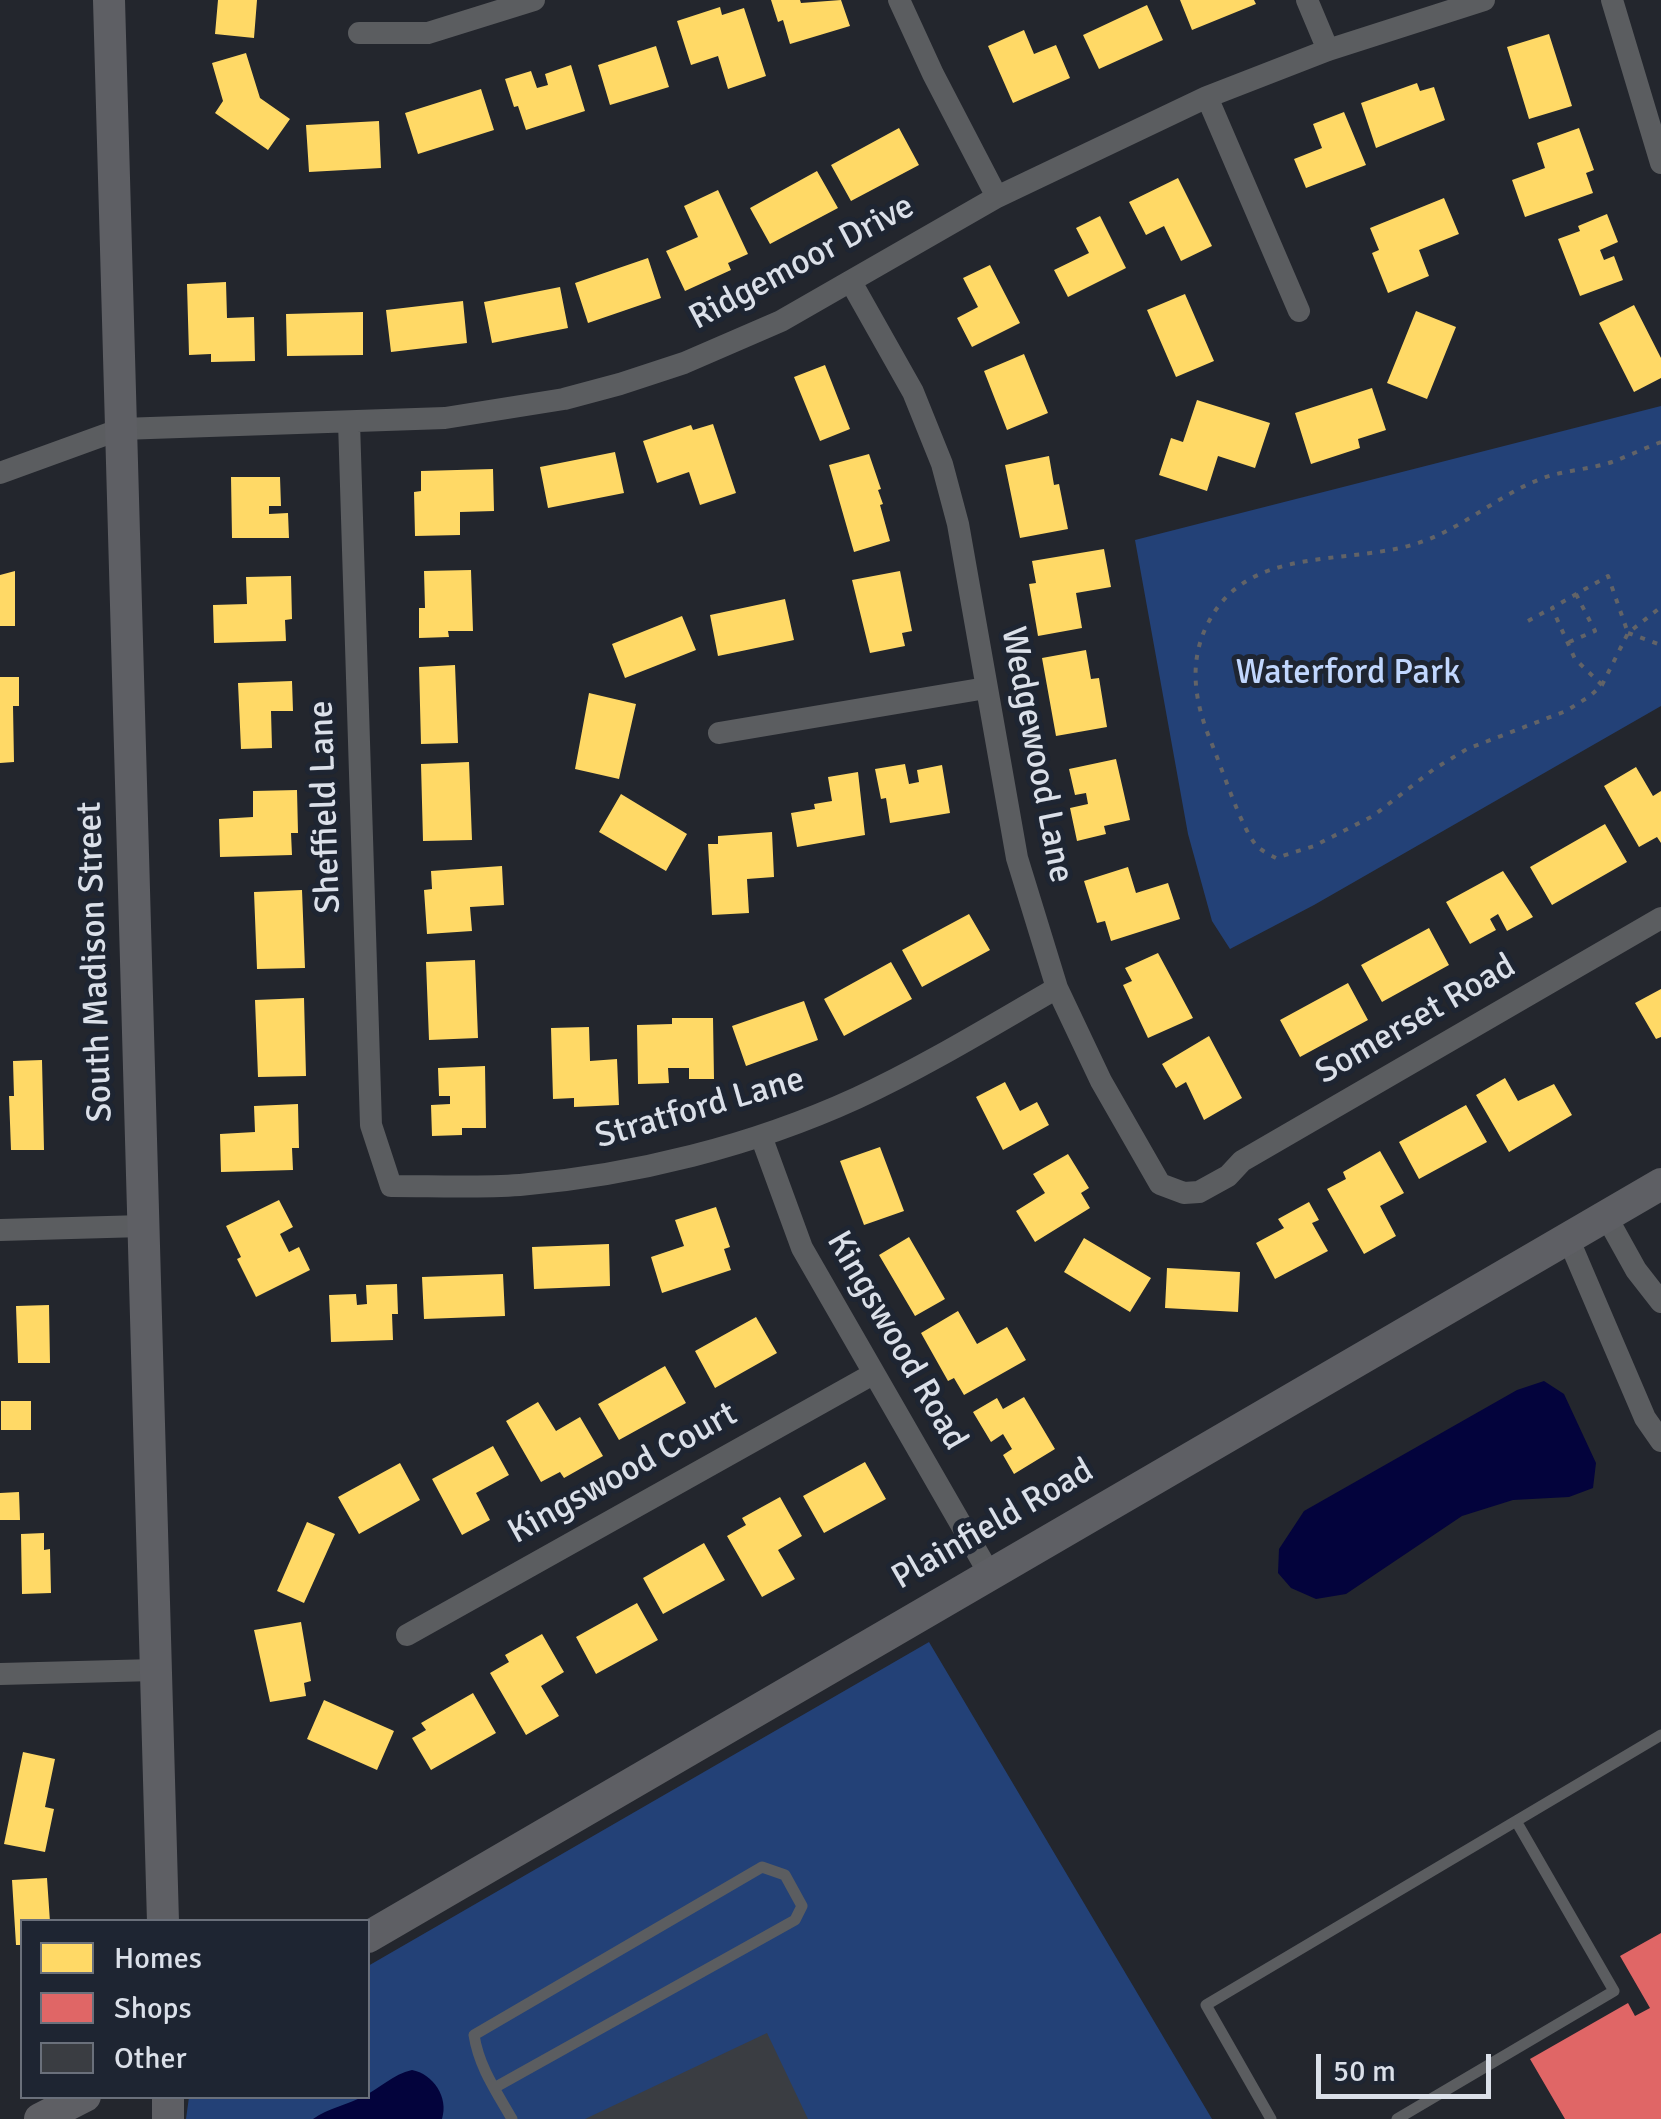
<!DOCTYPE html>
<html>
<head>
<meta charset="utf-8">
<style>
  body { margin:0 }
  #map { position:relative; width:1661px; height:2119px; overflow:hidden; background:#23262d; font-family:Signika,sans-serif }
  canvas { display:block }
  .legend { position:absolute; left:20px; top:1919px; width:350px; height:180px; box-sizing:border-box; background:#1e2532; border:2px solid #6a707b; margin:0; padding:12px 18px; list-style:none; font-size:30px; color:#dbe0e9 }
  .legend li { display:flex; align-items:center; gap:20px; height:50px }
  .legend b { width:50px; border:2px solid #6a707b }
  .scale { position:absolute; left:1316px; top:2054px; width:175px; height:45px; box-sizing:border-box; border:5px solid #dbe0e9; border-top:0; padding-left:12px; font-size:30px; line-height:35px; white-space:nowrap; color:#dbe0e9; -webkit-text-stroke:8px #1e2532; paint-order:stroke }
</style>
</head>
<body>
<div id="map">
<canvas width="1661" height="2119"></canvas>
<ul class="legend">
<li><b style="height:28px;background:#ffd966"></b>Homes</li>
<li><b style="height:28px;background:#e06666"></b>Shops</li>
<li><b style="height:28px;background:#3a3d42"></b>Other</li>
</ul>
<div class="scale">50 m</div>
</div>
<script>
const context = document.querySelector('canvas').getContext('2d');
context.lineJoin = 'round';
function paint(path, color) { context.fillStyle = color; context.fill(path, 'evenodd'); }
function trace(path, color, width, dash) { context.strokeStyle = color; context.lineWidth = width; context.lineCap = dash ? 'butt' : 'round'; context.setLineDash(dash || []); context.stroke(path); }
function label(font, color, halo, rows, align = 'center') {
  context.font = font + ' Signika,sans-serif'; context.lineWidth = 10; context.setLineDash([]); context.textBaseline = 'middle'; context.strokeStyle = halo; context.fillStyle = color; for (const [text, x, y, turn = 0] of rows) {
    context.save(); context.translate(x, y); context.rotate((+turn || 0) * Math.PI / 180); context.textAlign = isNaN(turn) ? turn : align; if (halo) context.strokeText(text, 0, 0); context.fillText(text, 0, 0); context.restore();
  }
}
paint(new Path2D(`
  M1661,406V706L1314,905L1230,949L1212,921L1188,834L1135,540Z
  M929,1642L1212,2119H186L189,2097L368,2096V1966Z`), '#234177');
paint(new Path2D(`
  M1544,1381L1564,1394L1596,1463L1593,1488L1569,1497L1513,1500L1462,1516L1346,1594L1316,1599L1291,1588L1278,1573L1279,1549L1304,1511L1517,1390Z
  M412,2070C433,2074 449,2097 442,2119H313C328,2108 348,2105 364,2096C379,2089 393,2074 412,2070Z`), '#03033c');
paint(new Path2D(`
  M218,0H257L254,38L215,34Z
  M771,0H800L801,3L841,0L850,26L790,44L783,20L778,22Z
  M1180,0H1254L1256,4L1192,30Z
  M1147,5L1163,40L1099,69L1083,35Z
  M720,7L722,15L744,8L766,76L728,89L718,56L691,65L677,21Z
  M1024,30L1034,54L1056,45L1070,78L1013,103L988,46Z
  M1549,34L1572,106L1529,119L1507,47Z
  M656,46L669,87L610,105L598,65Z
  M246,53L260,98L290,119L268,150L215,113L223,101L212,63Z
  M571,65L585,111L526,130L518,106L514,107L505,79L531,71L537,88L548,85L545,74Z
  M1417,83L1420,91L1434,87L1445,120L1376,148L1361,103Z
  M481,89L494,130L418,154L405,113Z
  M1344,112L1366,165L1306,188L1294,159L1322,148L1313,124Z
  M379,121L381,168L309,172L306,125Z
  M899,128L919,165L851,201L831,165Z
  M1579,128L1594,170L1586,173L1593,193L1525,217L1512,180L1545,168L1537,143Z
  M817,171L838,208L770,244L750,208Z
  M1178,178L1212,246L1181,261L1164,226L1146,235L1129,202Z
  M718,190L748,254L728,263L731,270L685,291L666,251L698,237L684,206Z
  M1444,198L1459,234L1419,250L1429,276L1388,293L1372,253L1379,250L1370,228Z
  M1607,214L1618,242L1600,250L1604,260L1614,256L1623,280L1580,296L1558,239L1580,231L1578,226Z
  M1100,216L1126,268L1068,297L1054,270L1089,253L1076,228Z
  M648,258L661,298L588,323L575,283Z
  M990,265L1020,323L972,347L957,318L978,307L963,278Z
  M226,282L227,318L254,317L255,361L211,362V354L189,355L187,284Z
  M560,287L568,328L492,343L484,302Z
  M1185,294L1214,361L1176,377L1147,310Z
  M463,301L467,343L391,352L386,310Z
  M1634,305L1661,358V378L1634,392L1599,323Z
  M1416,311L1456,327L1427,399L1387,383Z
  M363,312V355L287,356L286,314Z
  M1024,354L1048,413L1007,430L984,371Z
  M825,365L850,429L820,441L794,377Z
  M1372,388L1386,430L1358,439L1360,448L1311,464L1295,413Z
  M1197,400L1270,423L1255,468L1218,456L1207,491L1159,475L1171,438L1183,442Z
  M713,424L736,493L700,505L689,472L657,483L643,441L691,425L693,430Z
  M615,452L624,493L548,508L540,467Z
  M869,454L881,489L878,490L883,504L880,505L890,541L854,552L829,465Z
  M1049,456L1054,485L1059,484L1068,529L1020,538L1005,465Z
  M493,469L494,511L460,512V535L415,536L414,492L421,491V471Z
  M231,477H280L281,506H269V514L288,513L289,538H232Z
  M1104,549L1111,587L1076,593L1082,628L1038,636L1029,584L1036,583L1032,561Z
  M471,570L473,631H448L449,637L419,638V608H425L424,571Z
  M15,571V626H0V575Z
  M900,571L912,631L902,633L905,646L870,653L852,580Z
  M291,576L292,619L285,620L286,641L214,643L213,605L247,604L246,577Z
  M785,599L794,640L718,656L710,615Z
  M682,616L696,650L625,678L612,644Z
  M1086,650L1091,679L1099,678L1107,727L1056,736L1042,658Z
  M455,665L458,743L421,744L419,667Z
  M0,677H19V706H13L14,762L0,763Z
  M292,681L293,711H271L272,748L241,749L238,683Z
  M589,693L636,704L619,779L575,769Z
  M1116,759L1130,820L1104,826L1106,834L1077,841L1070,808L1088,804L1086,793L1075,795L1069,769Z
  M469,762L472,840L423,841L421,764Z
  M905,764L909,784L919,782L917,770L942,765L950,813L890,823L886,798L881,799L875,769Z
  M1636,767L1653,796L1661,791V843L1657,837L1639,847L1604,786Z
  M858,772L865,835L797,847L791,813L815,809L814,804L832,801L828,777Z
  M297,790L298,833H291L292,855L220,857L219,819L253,817V791Z
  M621,794L687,834L666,871L599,832Z
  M1605,824L1627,862L1552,905L1530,867Z
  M772,832L774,877L747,879L749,913L712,915L708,844H718V836Z
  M502,866L504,905L470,907L472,931L427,934L424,890L432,889L431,871Z
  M1128,867L1136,893L1168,883L1180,919L1111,941L1105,921L1097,923L1084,881Z
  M1503,871L1533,917L1507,931L1498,914L1490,919L1496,930L1470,944L1446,902Z
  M302,890L305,968L257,969L254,892Z
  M969,914L990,950L922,987L902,950Z
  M1429,928L1449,965L1382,1002L1361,965Z
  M1158,953L1193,1018L1148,1038L1123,985L1132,981L1125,968Z
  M475,960L478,1038L429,1040L426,962Z
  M891,962L912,999L844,1036L824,999Z
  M1348,983L1368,1020L1300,1057L1280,1020Z
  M1661,989V1037L1656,1039L1635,1003Z
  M304,998L306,1076L258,1077L255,1000Z
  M804,1001L818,1040L746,1066L732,1026Z
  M672,1018H713L714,1079H689V1068H668L669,1083L638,1084L637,1025L672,1024Z
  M589,1027L590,1061L617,1059L619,1105L574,1107V1098L553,1099L551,1028Z
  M1209,1036L1242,1098L1204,1120L1186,1082L1176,1088L1162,1064Z
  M42,1060L44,1150H11L9,1096H14L13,1061Z
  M485,1066L486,1128H462V1135L432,1136L431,1105L450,1104V1096H439L438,1068Z
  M1505,1078L1518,1101L1554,1084L1572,1115L1509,1152L1476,1095Z
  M1005,1082L1020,1111L1037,1102L1049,1125L1003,1150L976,1097Z
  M298,1104L299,1148H292L293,1170L221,1172L220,1134L255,1132L254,1106Z
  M1466,1105L1487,1142L1419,1179L1399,1142Z
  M880,1147L904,1211L864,1225L840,1161Z
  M1380,1151L1404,1193L1380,1206L1396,1236L1364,1254L1327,1189L1346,1179L1343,1172Z
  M1068,1154L1089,1188L1081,1193L1090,1208L1035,1242L1016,1211L1045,1193L1033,1174Z
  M279,1200L293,1227L280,1234L289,1252L299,1247L310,1270L256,1297L237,1259L241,1257L226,1226Z
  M1309,1202L1319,1220L1312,1223L1328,1251L1275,1279L1256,1243L1284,1228L1278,1219Z
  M716,1207L730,1247L724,1249L731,1270L662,1293L651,1257L684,1246L675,1220Z
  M909,1237L945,1299L915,1316L879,1255Z
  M1084,1238L1151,1278L1130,1312L1064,1272Z
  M609,1244L610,1286L534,1289L532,1247Z
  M1167,1268L1240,1272L1238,1312L1165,1308Z
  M503,1274L505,1316L424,1319L422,1277Z
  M397,1284L398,1314H392L393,1340L331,1342L329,1295L356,1294L357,1305L367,1304L366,1285Z
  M49,1305L50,1363H18L16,1306Z
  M958,1311L977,1344L1007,1327L1026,1360L964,1395L954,1378L948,1381L921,1333Z
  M756,1317L777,1353L715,1388L695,1351Z
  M665,1366L686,1403L619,1440L598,1404Z
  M1024,1397L1055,1449L1014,1474L1003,1455L1012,1449L1003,1434L991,1442L973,1412L997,1398L1003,1409Z
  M1,1401H31V1430H1Z
  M538,1402L556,1431L580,1417L603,1456L564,1478L560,1472L541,1482L506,1421Z
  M493,1446L509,1475L476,1493L490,1520L462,1535L432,1479Z
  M865,1462L886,1499L824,1533L803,1496Z
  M400,1463L420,1500L359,1534L338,1497Z
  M19,1492L20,1520H0V1493Z
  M780,1497L802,1536L778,1550L795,1579L762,1597L727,1536L746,1525L742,1518Z
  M307,1522L335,1534L304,1603L277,1591Z
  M44,1533V1550L50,1549L51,1593L22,1594L21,1534Z
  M704,1543L725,1580L663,1614L643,1578Z
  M637,1603L658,1640L596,1674L576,1637Z
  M301,1622L311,1681L304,1683L306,1696L270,1702L254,1630Z
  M542,1634L564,1672L541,1686L559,1716L526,1735L490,1673L509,1662L505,1655Z
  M473,1693L496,1733L431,1770L412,1738L426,1730L421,1723Z
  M324,1700L394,1731L377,1770L307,1739Z
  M23,1752L55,1759L45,1807L54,1809L45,1852L4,1844Z
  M47,1878L50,1922H22V1945H16L12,1880Z`), '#ffd966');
paint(new Path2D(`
  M1661,1933V2119H1565L1530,2059L1628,2003L1635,2016L1650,2008L1620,1956Z`), '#e06666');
paint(new Path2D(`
  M767,2033L808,2119H585Z`), '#3a3d42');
trace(new Path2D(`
  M1661,442C1645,448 1628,456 1612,462C1588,470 1562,470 1538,480C1498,496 1465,526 1424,541C1351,568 1248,541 1207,625C1188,664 1195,703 1211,742C1221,765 1242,831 1257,846C1262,851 1270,855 1276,858L1314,846L1373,816L1434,769L1467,749L1566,711L1590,696L1602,685L1628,633L1661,607
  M1528,621L1550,609
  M1628,633L1661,645
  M1569,642L1595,631L1576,594
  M1602,685L1575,659L1552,608L1608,576L1628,633`), '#626367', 4, [5, 8]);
trace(new Path2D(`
  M494,2088L795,1920L802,1906L785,1875L762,1867L474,2035C479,2067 496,2091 512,2119
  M1271,2119L1206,2005L1661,1735
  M1397,2119L1614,1991L1516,1821`), '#5b5d60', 11);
trace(new Path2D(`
  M899,0L933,74L997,197
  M1307,0L1328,50
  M1612,0L1661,163
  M359,33H428L534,0
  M1207,97L1299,311
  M851,282L913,392L942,464L958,524L1017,858L1057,988L1101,1081L1160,1184L1184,1193L1199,1192L1228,1176L1242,1161L1661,918
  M349,422L371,1125L391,1186C434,1186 477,1188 520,1185C635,1175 752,1146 857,1098C926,1066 991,1026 1057,988
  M0,473L121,429L445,418L564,399L620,384L684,363L781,321L997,197L1207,97L1328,50L1484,0
  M719,733L986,688
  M761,1136L802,1248L989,1573
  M1606,1216L1636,1270L1661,1302
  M0,1230L143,1226
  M1568,1238L1645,1418L1661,1441
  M407,1635L873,1374
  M0,1674L155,1670`), '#5b5d60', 22);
trace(new Path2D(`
  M109,0L163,1922
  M368,1937L1661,1184
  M168,2096V2119
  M40,2119L85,2096`), '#5e5f64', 32);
label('35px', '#dbe0e9', '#1e2532', [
  ["Ridgemoor Drive",802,263,-28],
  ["Wedgewood Lane",1036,755,79],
  ["Sheffield Lane",326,807,-92],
  ["South Madison Street",96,962,-92],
  ["Somerset Road",1416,1020,-30],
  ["Stratford Lane",700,1109,-16],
  ["Kingswood Road",896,1341,60],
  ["Kingswood Court",623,1474,-29],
  ["Plainfield Road",993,1525,-30]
]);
label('35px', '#c1d7fe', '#1e2532', [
  ["Waterford Park",1348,674]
]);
</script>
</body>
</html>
